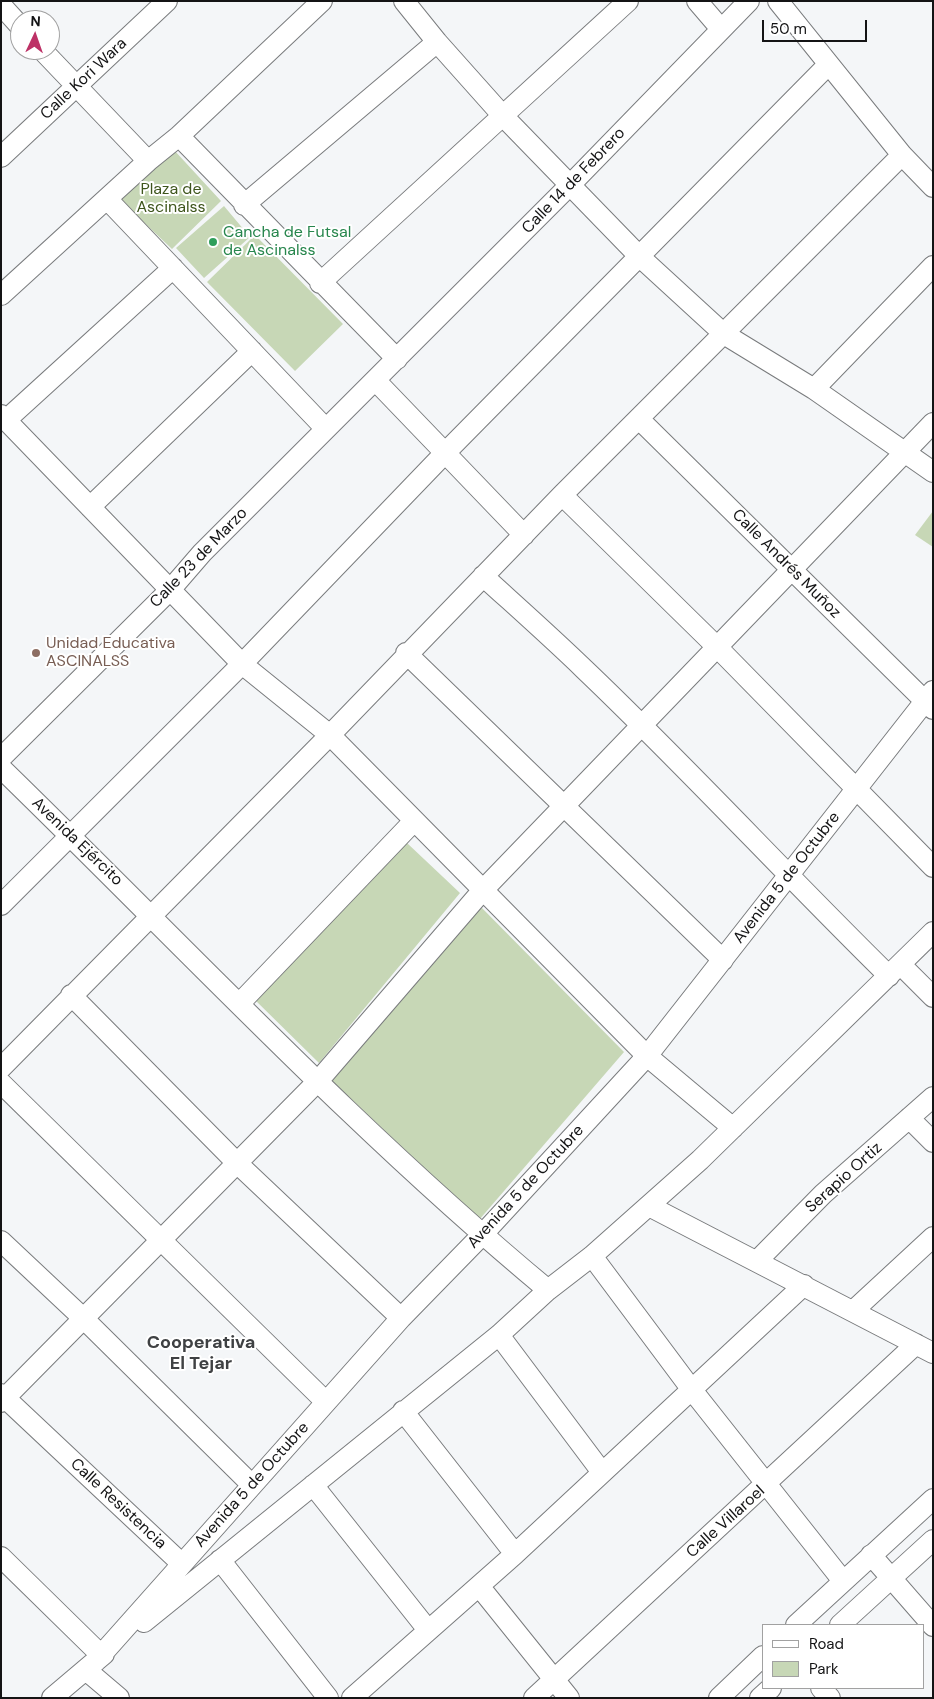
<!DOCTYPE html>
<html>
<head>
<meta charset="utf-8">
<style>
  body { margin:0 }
  #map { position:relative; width:934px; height:1699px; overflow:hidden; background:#f4f6f8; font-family:"DM Sans",sans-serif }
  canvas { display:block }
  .frame { position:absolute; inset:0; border:2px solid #141415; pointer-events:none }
  .legend { position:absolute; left:762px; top:1624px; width:162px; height:65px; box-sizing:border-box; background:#fff; border:1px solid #a1a1a1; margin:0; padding:6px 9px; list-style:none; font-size:15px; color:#141415 }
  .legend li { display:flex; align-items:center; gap:10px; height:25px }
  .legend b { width:25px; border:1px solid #a1a1a1 }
  .north { position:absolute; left:10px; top:10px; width:50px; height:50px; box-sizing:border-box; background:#fff; border:1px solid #a1a1a1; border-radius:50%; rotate:3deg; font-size:14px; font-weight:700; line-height:20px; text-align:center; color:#141415 }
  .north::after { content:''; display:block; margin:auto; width:18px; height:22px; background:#bd3166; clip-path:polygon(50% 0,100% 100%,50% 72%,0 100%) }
  .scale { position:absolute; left:762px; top:20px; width:105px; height:22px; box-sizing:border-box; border:2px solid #141415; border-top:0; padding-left:6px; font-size:15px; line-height:18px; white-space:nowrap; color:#141415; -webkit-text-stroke:4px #fff; paint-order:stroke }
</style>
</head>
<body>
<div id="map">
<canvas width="934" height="1699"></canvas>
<div class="frame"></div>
<ul class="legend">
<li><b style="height:6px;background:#fff"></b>Road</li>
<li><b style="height:14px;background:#c7d7b6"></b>Park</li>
</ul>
<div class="north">N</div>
<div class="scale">50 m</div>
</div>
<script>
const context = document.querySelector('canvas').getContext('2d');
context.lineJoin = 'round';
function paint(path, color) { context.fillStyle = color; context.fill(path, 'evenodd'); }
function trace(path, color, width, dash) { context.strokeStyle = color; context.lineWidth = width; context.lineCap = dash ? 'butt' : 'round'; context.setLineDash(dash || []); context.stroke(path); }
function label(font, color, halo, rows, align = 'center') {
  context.font = font + ' "DM Sans",sans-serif'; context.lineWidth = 4; context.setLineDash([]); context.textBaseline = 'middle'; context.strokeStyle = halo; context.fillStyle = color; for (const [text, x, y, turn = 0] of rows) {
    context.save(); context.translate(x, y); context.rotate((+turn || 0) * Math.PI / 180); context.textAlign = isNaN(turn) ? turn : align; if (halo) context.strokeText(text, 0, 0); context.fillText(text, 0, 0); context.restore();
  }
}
paint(new Path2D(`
  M174,150L221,201L172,249L119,199Z
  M224,206L250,237L204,278L176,248Z
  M255,235L343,324L295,371L207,282Z
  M933,511V547L915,535Z
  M407,843L460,893L319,1063L255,1000Z
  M480,906L624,1052L479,1220L332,1081Z`), '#c7d7b6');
const minor = new Path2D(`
  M404,1L437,42L503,116L640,257L724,334L814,389L933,472
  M697,1L721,29
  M778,1L902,155L933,187
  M1,5L20,26
  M42,50L148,161
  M179,136L397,359
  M1,157L167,1
  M107,199L326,429
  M244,205L437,42
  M320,283L628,1
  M1,295L148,161L179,136L322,1
  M375,380L524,535
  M814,389L933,266
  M1,415L242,664L330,735L647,1056L733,1128
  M639,419L933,709
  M6,420L173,268
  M562,495L717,647L933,867
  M90,507L252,351
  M483,576C517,607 551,637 584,669C688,768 786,875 889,976
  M406,653L723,960
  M1,758L170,590L202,553L570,185L749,1
  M1,768C181,943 355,1130 548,1290
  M1,905L242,664L444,454L828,65
  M901,965L933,997
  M71,995L237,1163L401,1318
  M240,1003L414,821
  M1,1068L330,735L562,495L902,155
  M1,1083L326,1402
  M909,1118L933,1142
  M649,1206L933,1353
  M1,1241L84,1319L252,1485
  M592,1256L692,1390L843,1581
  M757,1261L823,1194L933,1097
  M853,1311L933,1237
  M499,1335L601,1471
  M1,1394L182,1564
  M1,1402L319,1080L482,891L933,423
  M403,1411L515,1554
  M313,1485L428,1630
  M871,1555L933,1626
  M1,1557L101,1655
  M220,1560L328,1698
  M479,1586L569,1698
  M144,1622L499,1335L548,1290L592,1256L700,1160L933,932
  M796,1625L933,1499
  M840,1625L933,1540
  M95,1662L401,1318L482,1235L647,1056L933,691
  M86,1670L119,1698
  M821,1688L830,1698
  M52,1698L104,1654
  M352,1698L515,1554L804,1285
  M534,1698L916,1344
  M719,1698L763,1656
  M760,1698L771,1688`);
trace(minor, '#797b7d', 22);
trace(minor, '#fff', 20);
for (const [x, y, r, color] of [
  [213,242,5,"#2e9e5b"],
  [36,653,5,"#8d6e63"]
]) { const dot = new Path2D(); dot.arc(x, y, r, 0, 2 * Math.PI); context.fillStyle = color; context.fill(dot); trace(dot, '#fff', 2); }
label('16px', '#141415', '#fff', [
  ["Calle Kori Wara",84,79,-43],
  ["Calle 14 de Febrero",574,181,-46],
  ["Calle 23 de Marzo",199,558,-46],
  ["Calle Andrés Muñoz",786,564,45],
  ["Avenida Ejército",77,842,44],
  ["Avenida 5 de Octubre",787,878,-52],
  ["Serapio Ortiz",844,1178,-42],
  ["Avenida 5 de Octubre",526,1187,-47],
  ["Avenida 5 de Octubre",252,1485,-48],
  ["Calle Resistencia",118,1504,43],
  ["Calle Villaroel",726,1522,-42]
]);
label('16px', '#3e551c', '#fff', [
  ["Plaza de",171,190],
  ["Ascinalss",171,208]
]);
label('16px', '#27864d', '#fff', [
  ["Cancha de Futsal",223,233],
  ["de Ascinalss",223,251]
], 'left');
label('16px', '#785e54', '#fff', [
  ["Unidad Educativa",46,644],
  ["ASCINALSS",46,662]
], 'left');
label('bold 18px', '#3f4143', '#fff', [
  ["Cooperativa",201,1343],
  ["El Tejar",201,1364]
]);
</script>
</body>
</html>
